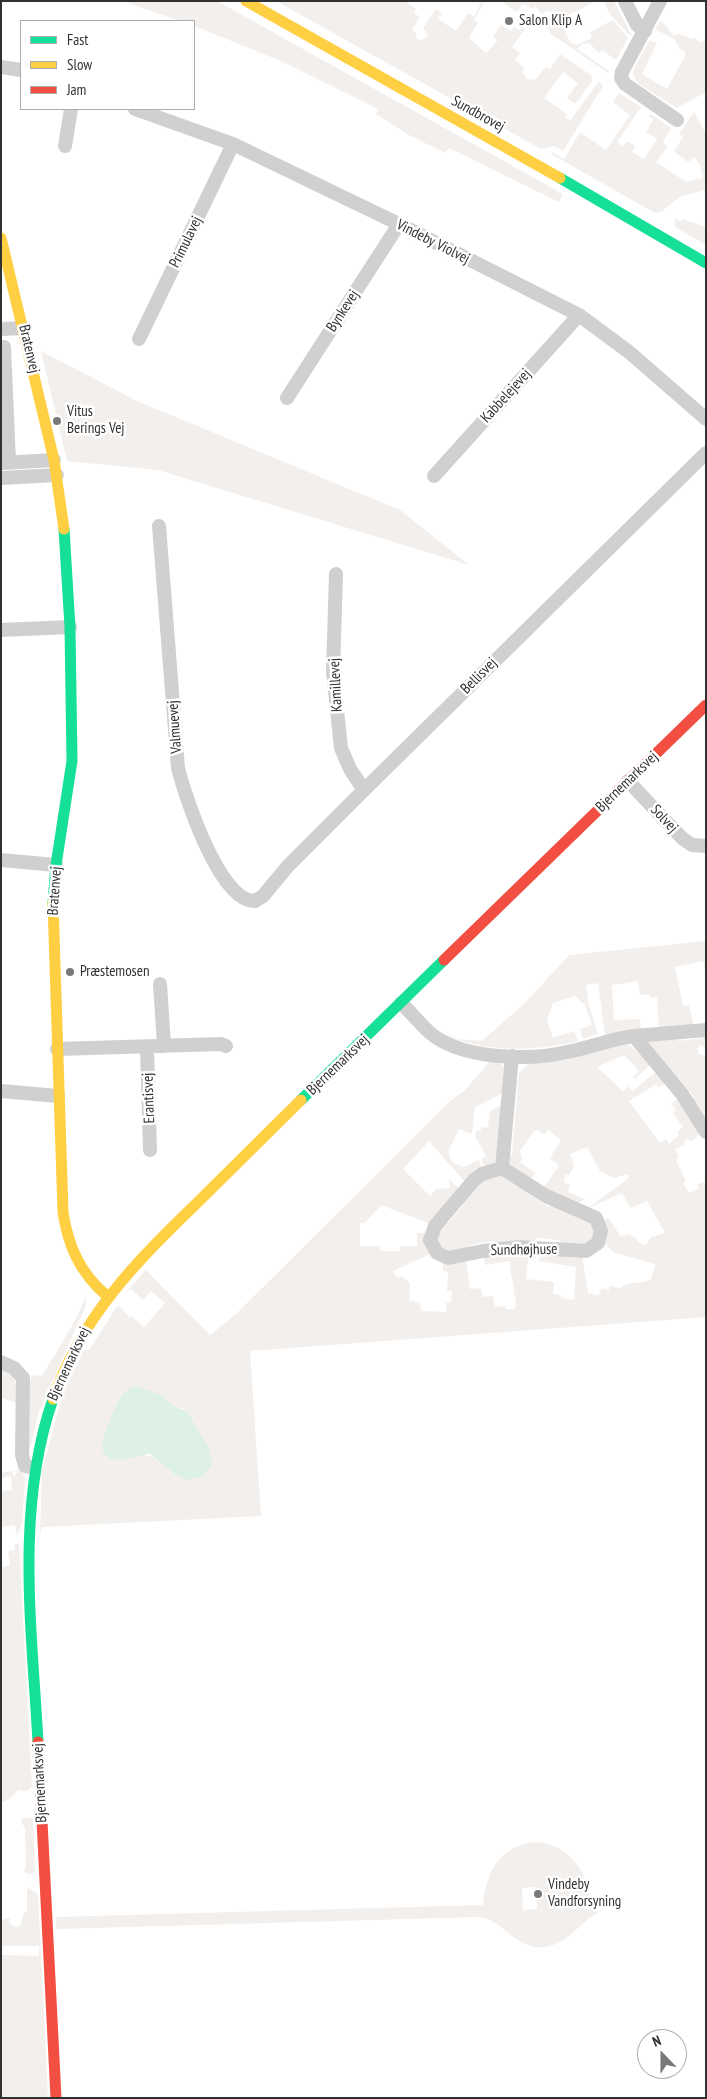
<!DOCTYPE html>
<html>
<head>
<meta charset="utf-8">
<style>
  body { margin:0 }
  #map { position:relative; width:707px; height:2099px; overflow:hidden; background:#fff; font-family:"PT Sans Narrow",sans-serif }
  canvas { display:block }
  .frame { position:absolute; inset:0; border:2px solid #313131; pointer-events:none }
  .legend { position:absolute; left:20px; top:20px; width:175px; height:90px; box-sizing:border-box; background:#fff; border:1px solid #adadad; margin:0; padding:6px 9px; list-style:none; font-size:15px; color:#313131 }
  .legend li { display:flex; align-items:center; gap:10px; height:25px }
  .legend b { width:25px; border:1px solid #adadad }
  .north { position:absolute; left:637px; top:2029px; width:50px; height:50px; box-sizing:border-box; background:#fff; border:1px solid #adadad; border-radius:50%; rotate:338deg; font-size:14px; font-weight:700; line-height:20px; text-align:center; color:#313131 }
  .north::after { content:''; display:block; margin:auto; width:18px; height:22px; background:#797979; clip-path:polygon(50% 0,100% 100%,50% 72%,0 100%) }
</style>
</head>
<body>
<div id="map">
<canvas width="707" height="2099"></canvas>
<div class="frame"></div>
<ul class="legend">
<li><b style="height:6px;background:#16e098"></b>Fast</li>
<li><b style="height:6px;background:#ffcf43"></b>Slow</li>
<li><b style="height:6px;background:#f24e42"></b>Jam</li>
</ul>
<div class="north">N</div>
</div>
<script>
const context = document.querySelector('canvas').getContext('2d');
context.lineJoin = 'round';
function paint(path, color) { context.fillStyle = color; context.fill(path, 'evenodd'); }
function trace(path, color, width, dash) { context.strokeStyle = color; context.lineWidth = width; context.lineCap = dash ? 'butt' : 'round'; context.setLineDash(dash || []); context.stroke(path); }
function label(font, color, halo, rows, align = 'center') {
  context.font = font + ' "PT Sans Narrow",sans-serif'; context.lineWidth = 5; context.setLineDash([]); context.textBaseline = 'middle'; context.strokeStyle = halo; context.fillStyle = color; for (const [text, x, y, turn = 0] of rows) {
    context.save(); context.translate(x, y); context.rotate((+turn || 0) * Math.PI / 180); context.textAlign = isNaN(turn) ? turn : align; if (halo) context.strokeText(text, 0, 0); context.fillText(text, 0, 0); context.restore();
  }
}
paint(new Path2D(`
  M122,1H217L563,194L559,202L449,148L445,153L409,135L376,114L378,109L281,61L194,26V21H180Z
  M276,1H406L416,9L414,13L420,17L412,30L416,33L417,39L421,40L429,36L423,28L436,9L442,13L438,19L456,31L468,13L474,17L482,1H485L474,20L478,22L469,38L486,53L498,40L493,37L501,25L511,31L514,27L519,30L522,26L525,29L512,47L520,53L515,60L524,67L523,73L527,79L535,80L546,67L550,69L560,54L591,75L592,81L575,104L567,98L578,83L563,72L544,98L567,114L565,117L570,121L599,81L603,86L563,151L554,146L541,149Z
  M500,1H596L567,16L569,21L562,25L570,42L577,45L592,38L590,32L613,20L628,38L616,60L602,50L599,53L589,43L583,44L577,49L609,71L608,73L551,34L546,24L558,18L559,14L551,16L548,10L541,14L536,6L534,9L523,4L517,12Z
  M604,1H614L631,34L630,36L610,14Z
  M661,20L673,35L680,34L692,39L696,38L699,43L706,40V92L677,108L639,84L633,75L634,68L650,40L657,43L642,74L667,89L685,56V52L680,49L674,39L655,29Z
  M619,93L641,107L617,142L623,146L627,141L635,146L632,152L644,159L657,139L646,132L653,120L649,116L651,114L671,128L663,142L668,146L656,162L686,182L703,178L700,164L694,157L688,162L674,151L683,137L679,134L694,112L706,134V190L681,196L661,212L655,213L551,154L552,152L564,159L580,132L606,150L630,115L613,102Z
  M675,218L681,222L683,219L706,227V245L675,227Z
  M41,351L137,401L400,510L469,565L158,470L67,461Z
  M706,941V976L703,961L675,967L683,1006L689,1005L694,1027L659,1029L657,997L650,998V994L640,995L638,981L612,985L614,1020L640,1019L641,1030L605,1035L598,983L586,985L589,1006L598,1034L583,1039L580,1029L592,1025L585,1005L575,996L553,1003L547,1020L553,1038L574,1031L578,1041C536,1051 482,1054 443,1033L459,1039L482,1041L527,1001L569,955Z
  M706,1034V1047L700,1045L697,1049L699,1054L706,1056V1124L692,1101L694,1097L679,1078H675L649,1043L652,1039L676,1038L678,1041L703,1038Z
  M627,1043L651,1064L635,1079L633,1077L639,1071L624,1055L597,1067L624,1092L627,1086L633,1091L657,1071L667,1082L659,1087L656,1084L629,1101L660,1143L666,1139L669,1144L679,1135L677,1132L683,1127L673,1113L676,1110L671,1104L679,1098L701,1133L692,1141L686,1139L684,1145L675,1149L679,1158L676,1160L686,1181L683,1182L689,1193L699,1189L697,1184L706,1182V1317L250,1351L261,1516L42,1527L40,1536L42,1470L63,1394L84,1350H89L118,1305L130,1318L131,1316L144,1327L165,1303L151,1291L143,1300L131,1289L125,1293L146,1270L210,1335L236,1314L450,1101L464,1091L491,1060L499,1062L504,1067L503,1093L475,1107L472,1134L459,1129L448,1152L452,1162L463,1167L479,1160L482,1168L466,1183L429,1141L403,1169L430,1196L436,1189L450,1188L449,1179L460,1189L431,1224L381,1205L365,1223H360V1246H380V1251H400V1246H417V1233H426L430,1254L393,1271L397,1278L402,1276L410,1283L409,1301L419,1302L422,1311L446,1312V1303L451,1302L452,1291H447L448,1272L443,1271V1262L466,1259L470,1289L481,1288L483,1297L493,1296L495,1307L506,1306L505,1309H515L516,1303L509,1261L485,1265L484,1256L529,1251L526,1279L554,1282L553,1294L561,1295V1298L574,1300L576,1267L539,1261L540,1255H543L544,1252L582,1256L588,1293L599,1296L601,1288L609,1290L610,1286L620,1288C631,1280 641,1285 651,1279L655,1264L613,1252L603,1241V1222L608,1217L621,1237L627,1234L635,1237L638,1242L646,1245L651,1237L665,1233L647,1201L630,1208L622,1193L587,1209L629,1178L627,1174L614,1178L600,1171L587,1147L570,1154L574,1166L569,1175H565L564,1182L570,1185L568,1192L585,1199L575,1205L543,1188L559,1166L550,1158L561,1140L548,1130L544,1135L538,1130L534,1131L520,1151L522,1159L520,1162L535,1173L531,1179C520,1173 509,1169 508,1156L512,1155L519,1072L527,1066V1063L565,1060ZM161,1395L172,1405L183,1409L177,1476C145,1447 150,1455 110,1458L103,1449L110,1422L122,1396Z
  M502,1105L496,1161L492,1165L485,1168L481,1159L486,1156L475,1136L476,1131H480L482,1127L488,1128L490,1111Z
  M504,1175L529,1191L530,1195L549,1207L554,1205L589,1219L596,1232L589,1245H563L559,1240L537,1238L533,1242L497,1244L493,1241L470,1245L467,1249L452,1254L440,1251L435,1235L443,1223L449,1222L463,1205L462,1200L484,1177Z
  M87,1295L85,1308L38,1414L28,1458L27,1411L31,1375L42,1376L72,1326Z
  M1,1367C17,1375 17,1386 18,1403L1,1398Z
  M20,1470L25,1478L22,1523L17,1536L15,1525L1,1527V1491L12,1490L11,1476L1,1478V1473L11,1471L14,1476L17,1473L14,1471Z
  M19,1543L32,1786L27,1791L18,1790L10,1799L1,1802V1567L10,1565L8,1551L15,1550L14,1545Z
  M23,1818H33L35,1872L29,1874L24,1872L26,1867L25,1828L21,1822Z
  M533,1842C571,1843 590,1874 591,1909L598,1913C583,1920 575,1934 560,1942C521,1962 507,1920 479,1917L56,1929V1917L483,1905C486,1873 499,1847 533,1842ZM536,1887L537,1909L523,1910L522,1888Z
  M27,1887L38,1894L48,2098H1V1925L3,1920L10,1918L9,1921L12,1926L17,1927L21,1924L24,1912H27ZM2,1946H39V1956L2,1955Z`), '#f3efec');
paint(new Path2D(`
  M136,1386L161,1395L172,1405L187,1412L207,1444L212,1460L211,1466L204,1475L188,1480L177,1476L150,1454C138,1454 124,1463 112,1459C108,1457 103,1453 102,1448C101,1438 118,1398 126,1391C129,1388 133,1387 136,1386Z`), '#ddf1e4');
trace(new Path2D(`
  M625,1L637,25L645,31
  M660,1L622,72L621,78L625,84L677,120
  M1,67L21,70
  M135,109L233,144L399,224L579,315L629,352L706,419
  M65,146L71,109
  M1,329L24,328
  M139,339L233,144
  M4,347L9,462
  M287,398L399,224
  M2,463L54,460
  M434,476L579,315
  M1,478L57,475
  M159,526L178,768C185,796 220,903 255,901L263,896L288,866L364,790L706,453
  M336,574L333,672L341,748L350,769L364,790
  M1,630L70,627
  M628,781L682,838L692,845L706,846
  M1,860L56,865
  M160,984L164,1046
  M401,1003C412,1013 422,1027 434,1036C466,1059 529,1061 567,1052C590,1048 610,1039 634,1036
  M706,1030L634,1036L682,1094L706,1132
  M147,1047L150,1150
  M57,1049L221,1044L226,1046
  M1,1091L58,1096
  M502,1168L546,1196L596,1218L601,1231L598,1243L586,1251L518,1247L483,1251L448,1258L437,1253L430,1240L435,1226L474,1180L482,1174Z
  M502,1168L512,1056
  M1,1362L14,1368L23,1378L22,1455L25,1466L34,1468`), '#d0d0d0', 14);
trace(new Path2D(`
  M560,178L706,263
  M53,903L56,865L72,761L70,627L64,529
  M301,1100L444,960
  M38,1742C32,1630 15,1508 53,1399`), '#16e098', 11);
trace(new Path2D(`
  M246,1L560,178
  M1,238L54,460L64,529
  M53,903L63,1212C68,1246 80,1273 107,1296
  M53,1399C82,1316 136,1262 198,1202C232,1168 267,1134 301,1100`), '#ffcf43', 11);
trace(new Path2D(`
  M444,960L706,705
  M38,1742L56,2098`), '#f24e42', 11);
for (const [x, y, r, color] of [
  [509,21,5,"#797979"],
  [57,421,5,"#797979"],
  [70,972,5,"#797979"],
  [538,1894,5,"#797979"]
]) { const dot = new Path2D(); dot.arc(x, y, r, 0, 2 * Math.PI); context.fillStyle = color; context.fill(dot); trace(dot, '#fff', 2); }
label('15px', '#313131', '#fff', [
  ["Salon Klip A",519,21],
  ["Vitus",67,412],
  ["Berings Vej",67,429],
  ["Præstemosen",80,972],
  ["Vindeby",548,1885],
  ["Vandforsyning",548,1902]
], 'left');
label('15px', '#313131', '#fff', [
  ["Sundbrovej",478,114,29],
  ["Primulavej",186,242,-64],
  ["Vindeby Violvej",433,242,27],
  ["Bynkevej",343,311,-57],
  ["Bratenvej",29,349,77],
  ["Kabbelejevej",506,396,-48],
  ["Bellisvej",479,676,-45],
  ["Kamillevej",336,685,-93],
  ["Valmuevej",175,727,-94],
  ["Bjernemarksvej",627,782,-44],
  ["Solvej",664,819,47],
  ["Bratenvej",55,891,-86],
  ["Bjernemarksvej",338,1065,-44],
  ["Erantisvej",149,1098,-92],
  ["Sundhøjhuse",524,1250,-1],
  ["Bjernemarksvej",69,1364,-65],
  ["Bjernemarksvej",40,1783,-93]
]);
</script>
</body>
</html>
